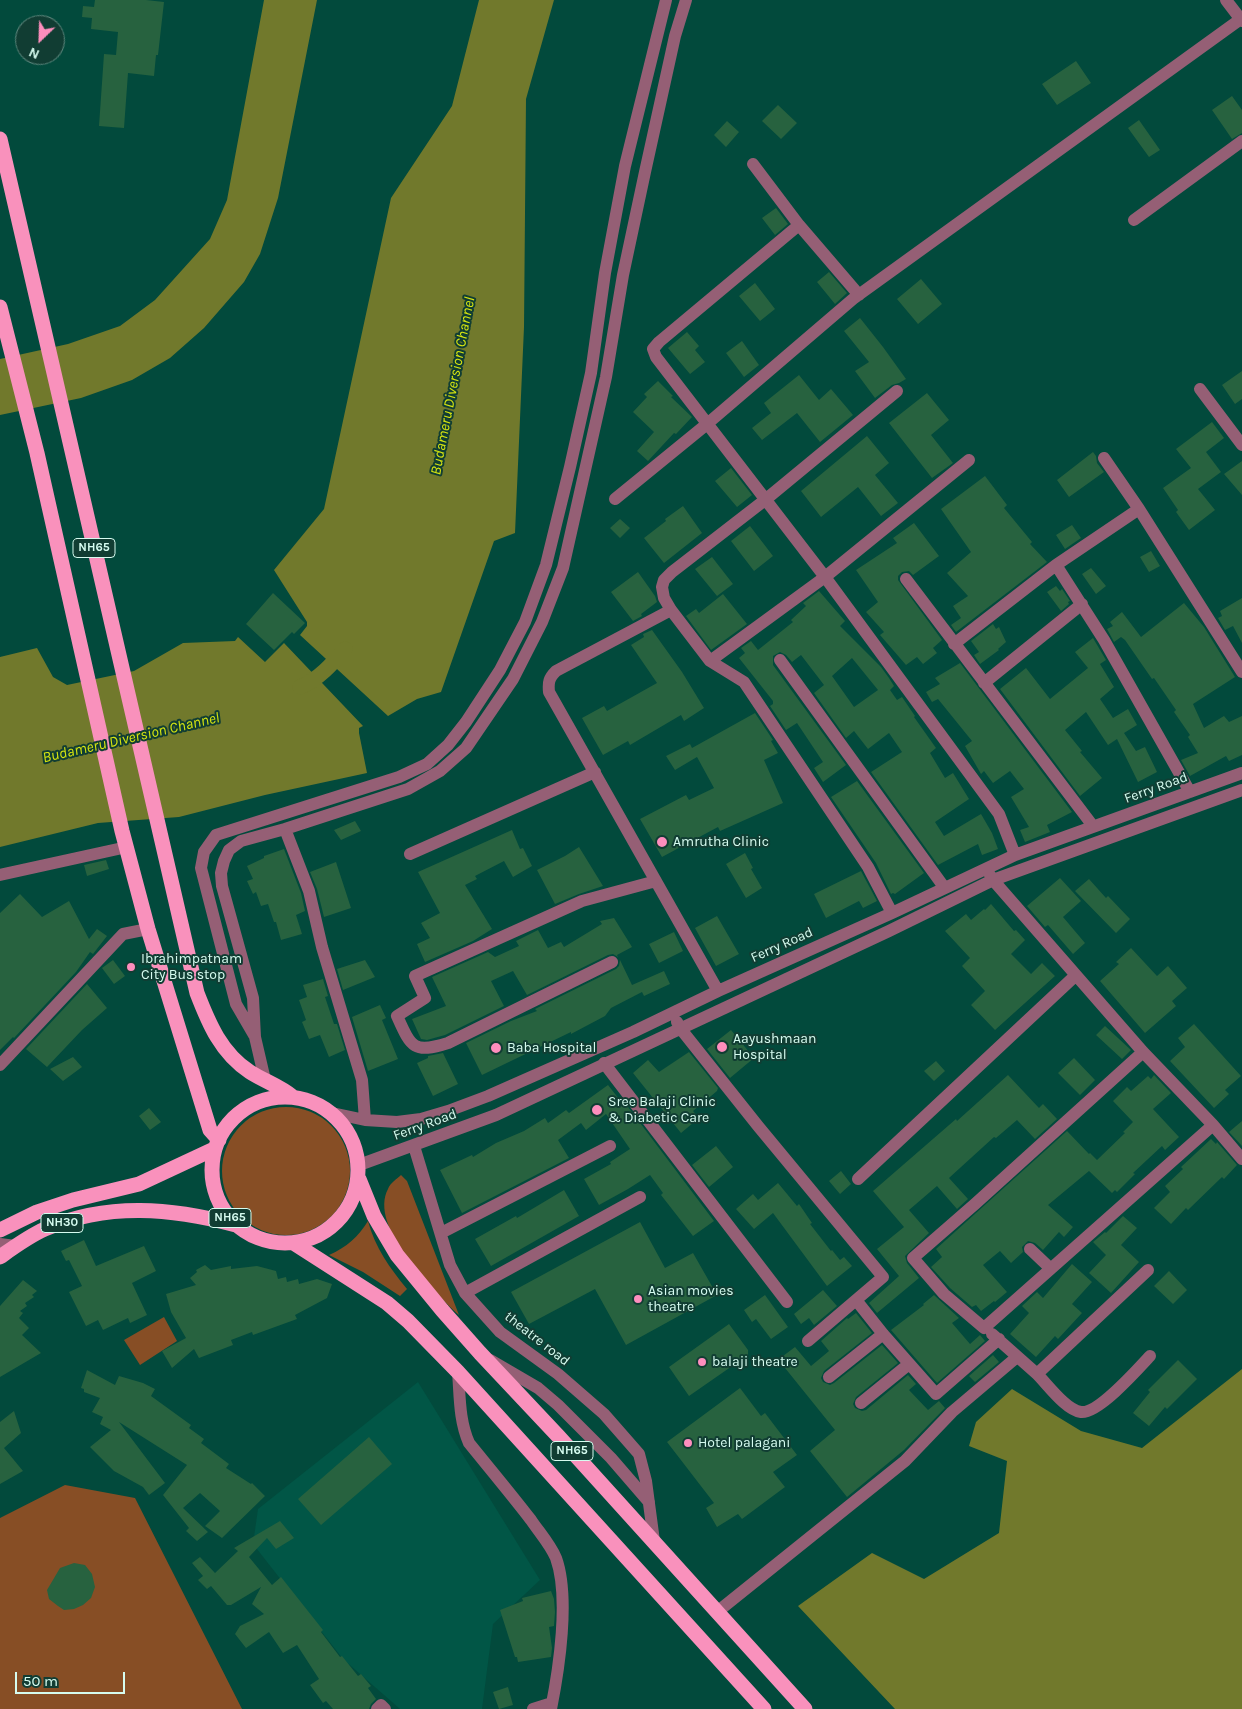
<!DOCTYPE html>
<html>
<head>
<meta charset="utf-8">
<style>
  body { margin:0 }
  #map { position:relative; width:1242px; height:1709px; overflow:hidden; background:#024a3c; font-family:Karla,sans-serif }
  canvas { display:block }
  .north { position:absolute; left:15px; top:15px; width:50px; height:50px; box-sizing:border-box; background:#113d33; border:1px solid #60897f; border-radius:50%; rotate:204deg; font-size:14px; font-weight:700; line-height:20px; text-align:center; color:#d6fcf0 }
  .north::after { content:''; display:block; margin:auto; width:18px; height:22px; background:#fe8ebd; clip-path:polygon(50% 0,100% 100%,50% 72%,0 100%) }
  .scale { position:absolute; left:15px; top:1672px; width:110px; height:22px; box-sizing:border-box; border:2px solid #d6fcf0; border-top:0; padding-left:6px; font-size:15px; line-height:18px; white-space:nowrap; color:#d6fcf0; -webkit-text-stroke:4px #113d33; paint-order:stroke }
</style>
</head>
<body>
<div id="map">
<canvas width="1242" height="1709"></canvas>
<div class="north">N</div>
<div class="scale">50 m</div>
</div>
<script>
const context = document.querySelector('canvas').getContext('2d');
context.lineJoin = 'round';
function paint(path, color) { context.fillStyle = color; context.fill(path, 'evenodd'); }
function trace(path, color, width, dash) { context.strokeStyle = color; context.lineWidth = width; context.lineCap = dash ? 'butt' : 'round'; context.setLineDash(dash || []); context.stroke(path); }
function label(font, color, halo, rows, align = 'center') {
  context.font = font + ' Karla,sans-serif'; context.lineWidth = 4; context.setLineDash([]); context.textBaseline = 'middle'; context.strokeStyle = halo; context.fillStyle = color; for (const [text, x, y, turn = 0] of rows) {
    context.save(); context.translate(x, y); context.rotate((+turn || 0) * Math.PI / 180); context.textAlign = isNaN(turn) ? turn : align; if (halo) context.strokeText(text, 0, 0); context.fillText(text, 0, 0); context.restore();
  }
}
paint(new Path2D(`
  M418,1382L540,1580L493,1624L482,1709H400L343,1659L253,1544L258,1509Z`), '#015646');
paint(new Path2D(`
  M222 1171a64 64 0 1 1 128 0a64 64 0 1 1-128 0Z
  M401,1175L407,1181L459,1315C433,1292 368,1226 388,1189C390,1183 397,1179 401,1175Z
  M368,1221C375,1248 390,1268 407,1289L400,1296L363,1272L329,1255C347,1247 358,1237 368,1221Z
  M164,1317L177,1341L140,1365L124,1340Z
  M65,1485L135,1498L242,1709H0V1518Z`), '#874e25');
paint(new Path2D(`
  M264,0H317L278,198L260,254L244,282L204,328L170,358L132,380L81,398L0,415V359L68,344L120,326L155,300L210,239L227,200Z
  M479,0H554L526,99L524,327L515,533L494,541L441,692L417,699L388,716L300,635L307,626V622L274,570L324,509L391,198L452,106Z
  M238,637L265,662L284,643L363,726L359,728V733L367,773L265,795L179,817L98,823L0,847V657L37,648L53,677L67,685L134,671L183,643L235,641Z
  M1242,1369V1709H895L798,1606L872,1553L924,1579L999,1533L1007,1461L969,1446L976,1422L1012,1389L1081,1431L1142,1448Z`), '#71792c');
trace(new Path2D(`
  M300,687C318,680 333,663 345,649`), '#71792c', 15);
paint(new Path2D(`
  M95,0H146L164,2L158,55H156L154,76L128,73L124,128L99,126L104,54L116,55L118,32L91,29L92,18L82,17L83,6L94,7Z
  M1076,61L1091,83L1057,105L1042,84Z
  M1232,96L1242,110V133L1232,139L1212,110Z
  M778,105L797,123L781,139L762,121Z
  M1139,120L1160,150L1149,157L1128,128Z
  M727,121L739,132L726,147L714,135Z
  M776,208L788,224L775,235L762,218Z
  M829,272L847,293L835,304L817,282Z
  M921,279L942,304L918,324L897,299Z
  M755,283L775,309L760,321L739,296Z
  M860,318L883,347L906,379L899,383L892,385L875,398L855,371L869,362L844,331Z
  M687,332L699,346L695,350L705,362L690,374L668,348Z
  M742,341L759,365L744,377L726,353Z
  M1242,371V399L1235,404L1222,385Z
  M799,375L819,400L831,389L853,415L820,442L797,413L762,440L752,428L771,413L764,403Z
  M658,381L673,396L671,397L692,417L676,434L674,433L648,461L637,451L654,432L633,412L647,397L644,394Z
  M927,393L949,420L931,435L953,463L932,478L889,423Z
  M1212,422L1224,438L1206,452L1221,472L1198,489L1215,510L1189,530L1176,512L1178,510L1163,488L1191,468L1176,449Z
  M867,436L889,463L875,475L898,503L881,516L858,487L821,517L801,491Z
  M1093,452L1096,456L1097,463L1104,472L1069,497L1057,480Z
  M1242,461V495L1224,474Z
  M731,468L752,495L737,507L715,481Z
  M985,476L1007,505L1004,508L1032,542L1030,544L1047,562L956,632L951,625L961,618L953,606L968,596L947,573L971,552L941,509Z
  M683,506L702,533L664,563L644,538L666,521L665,519Z
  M620,519L630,528L620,538L610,528Z
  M914,523L939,556L913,575L909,571L902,572L898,576V580L942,640L933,648L937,653L923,664L917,657L906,665L880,635L884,632L866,612L878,602L856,570L897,543L893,538Z
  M1072,525L1081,538L1065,549L1056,535Z
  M750,526L773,556L754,571L731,541Z
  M1151,551L1160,566L1149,572L1140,557Z
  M712,557L733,584L717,596L695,569Z
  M1091,568L1106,586L1096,594L1082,574Z
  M638,572L655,596L657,602L641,614L642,616L633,621L611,592Z
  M1056,586L1060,591L1062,589L1070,601L1068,602L1069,604L1061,611L1047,592Z
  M819,591L845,621L840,626L881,667L889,678L894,686L890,690L897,700L902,697L915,716L914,717L936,748L930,753L945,778L953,773L969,799L935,822L944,836L981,814L992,833L998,849L982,855L978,844L938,865L871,772L902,752L889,733L868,749L854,731L846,738L814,693L824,685L801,655L792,662L786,655L780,652L773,656V665L846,765L823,782L814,768L823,762L797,723L786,730L770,706L773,704V701L739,658L745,653L741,648L751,641L758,650L793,622L791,620L806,606L803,603ZM852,658L878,690L854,707L832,676Z
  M273,593L305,623L294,634L292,632L274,650L246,624Z
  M723,594L747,624L711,650L686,616L696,609L699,613Z
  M1242,598V643L1233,626L1225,630L1218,618L1222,616L1220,611Z
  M1184,603L1204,627L1235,677L1193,704L1204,728L1224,716L1229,722L1242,716V755L1229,761L1226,756L1190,776L1181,760L1198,753L1188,737L1190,735L1174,712L1176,710L1154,678L1152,679L1125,640L1121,637L1114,642L1107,629L1113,626L1110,622L1122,612L1141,637Z
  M993,624L996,629L999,627L1006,642L998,649L999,650L980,664L974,655L979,652L971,641Z
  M652,630L682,672L704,708L684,721L681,715L630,745L628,741L603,755L582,718L604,706L607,711L657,683L631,645L644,637L643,634Z
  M1093,638L1106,660L1100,664L1114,687L1100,699L1113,718L1128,709L1137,725L1124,733L1136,751L1145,747L1157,772L1138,782L1117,739L1108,745L1086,712L1065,730L1082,751L1080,752L1102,778L1080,796L1000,689L1026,668L1050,699L1088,668L1075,652Z
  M960,663L1072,812L1047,825L1050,832L1025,842L1020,830L1029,827L1011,797L1024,789L1010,771L993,783L984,771L981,774L965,746L972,741L938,699L932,702L926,692L940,684L935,678Z
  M755,713L773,740L771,741L778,753L764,760L783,803L720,831L718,827L662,857L640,819L686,795L689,800L714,788L697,757L675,770L666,756L690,744L692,748Z
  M857,781L924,873L895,894L893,893L891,894L876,863L831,797Z
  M355,821L361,831L341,840L334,830Z
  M512,830L520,849L523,848L532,866L513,877L504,861L475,876L477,879L465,885L492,929L473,941L425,962L417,944L430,938L421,923L440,913L418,872Z
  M579,847L603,886L579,894L555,904L537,870L565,856Z
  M284,849L301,893L305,911L296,915L302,934L281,940L276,922H274L268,904L261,906L256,892L253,894L247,881L253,879L247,866L264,858V856Z
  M745,853L753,868L751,869L762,888L746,898L726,864Z
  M106,860L109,869L87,876L84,865Z
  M336,862L351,908L324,917L317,889L310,872Z
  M861,871L877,901L863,908L859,901L826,918L814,894Z
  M1060,878L1081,901L1063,917L1085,943L1073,954L1048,925L1045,927L1027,906Z
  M1089,879L1106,898L1108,896L1130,919L1116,933L1075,891Z
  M20,894L42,917L69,901L89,939L97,929L107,936L93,954L90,952L76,972L14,1038L13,1037L0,1050V913Z
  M991,904L1014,931L1016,930L1025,940L1011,954L1031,974L1042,963L1055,976L995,1030L971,1005L985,991L962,966L970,958L945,931L966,914L971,920L984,909L985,910Z
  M717,916L739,954L716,966L695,928Z
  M614,918L632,947L617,955L618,957L613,954L608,955L527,995L513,971L491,981L504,1006L445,1035L427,1040L421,1039L412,1019L446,1006L432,977L488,952L495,957L519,946L516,941L538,930L548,948L561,942L564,947L602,924L600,921Z
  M674,932L683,951L659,963L649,944Z
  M1131,948L1157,976L1168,966L1187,988L1172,1001L1176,1006L1145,1033L1100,981L1119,964L1116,962Z
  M113,960L125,976L114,984L102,968Z
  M365,960L375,977L343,990L337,969Z
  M620,960L632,985L664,971L670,984L644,996L642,992L611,1008L605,1016L571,1034V1032L482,1075L466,1043L511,1021L537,1011L535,1009L616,969L619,966Z
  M323,979L328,996L325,997L334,1024H337L345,1050L329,1057L320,1035L309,1039L302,1022L306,1020L299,1000L307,997L303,985Z
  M87,984L107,1008L82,1030L47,1067L26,1049Z
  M380,1005L386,1018L382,1020L398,1059L368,1071L352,1017Z
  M1194,1024L1241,1076L1225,1090L1229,1094L1214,1108L1170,1061L1185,1047L1178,1038Z
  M1105,1026L1131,1050L1122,1059L1096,1035Z
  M731,1030L754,1058L730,1078L707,1049Z
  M689,1052L718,1088L717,1091L693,1111L699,1118L681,1133L633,1073L648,1060L659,1072Z
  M443,1053L458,1084L433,1096L417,1063L428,1058V1056Z
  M73,1057L82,1067L63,1081L50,1069Z
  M1074,1058L1095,1080L1080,1095L1058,1073Z
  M936,1061L945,1071L934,1081L924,1071Z
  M1008,1075L1039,1108L1043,1104L1057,1119L1035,1139L1017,1120L996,1138L994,1137L949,1178L968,1199L957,1209L937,1186L909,1210L929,1233L905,1256L907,1263L919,1278L877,1313L869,1303L899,1276L877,1249L904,1227L873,1191L956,1119L957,1121Z
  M1154,1075L1171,1093L1153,1109L1179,1137L1165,1150L1162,1146L1133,1173L1135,1174L1117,1192L1115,1190L1112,1193L1089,1171L1048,1205L1073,1227L1064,1237L1059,1232L1043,1250L1035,1243L1028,1241L1022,1247L1023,1252L1011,1263L1000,1251L983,1265L1007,1292L995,1302L994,1301L981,1311L976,1305L972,1307L950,1288L931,1267L942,1257L936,1249L1067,1131L1089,1154L1090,1153L1097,1160L1125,1133L1123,1132L1133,1122L1113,1101L1127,1087L1131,1091L1148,1076L1151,1079Z
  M608,1085L623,1104L625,1103L714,1221L693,1236L661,1195L663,1193L650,1175L628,1189L599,1205L584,1179L611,1164L610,1162L630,1149L606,1114L586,1130L581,1123L558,1140L569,1158L462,1213L440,1170L472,1155L473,1157L496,1143L524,1131L545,1118L548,1123L566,1110L569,1113Z
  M149,1108L161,1122L150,1130L139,1116Z
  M1242,1121V1146L1229,1132Z
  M1211,1139L1216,1144L1217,1142L1237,1165L1224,1179L1222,1177L1188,1210L1186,1208L1171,1224L1154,1208L1170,1192L1165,1186L1183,1169L1181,1167Z
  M716,1146L733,1167L709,1187L692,1165Z
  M841,1171L851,1184L840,1194L829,1181Z
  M778,1183L797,1206L799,1204L812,1223L810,1224L831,1251L832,1250L840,1260L844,1257L852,1266L827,1286L773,1213L754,1229L736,1209L753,1194L758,1200Z
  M564,1190L579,1216L491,1266L475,1239L516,1216L517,1218Z
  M1123,1216L1137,1228L1121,1245L1139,1262L1111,1293L1089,1273L1106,1255L1093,1242L1105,1232L1106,1233Z
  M640,1222L665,1268L693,1253L717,1295L626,1345L595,1289L529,1324L511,1292Z
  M84,1240L96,1266L144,1246L156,1271L132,1283L147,1315L130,1323L128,1318L103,1330L98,1320L86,1326L69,1292L82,1286L69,1260L66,1261L61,1251Z
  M1072,1264L1092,1282L1072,1304L1082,1313L1058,1339L1055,1336L1036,1357L1010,1334L1029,1313L1022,1306L1037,1292L1043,1298Z
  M205,1265L211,1270L231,1266V1269L257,1266L276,1271L278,1279L286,1277L287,1282L298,1279L299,1284L317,1279L332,1284L327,1298L295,1315L297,1319L253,1335L252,1332L231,1340L233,1345L199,1358L194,1349L172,1368L162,1351L186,1338L171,1312L166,1294L196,1285L190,1278L197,1272L196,1270Z
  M1169,1271L1187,1290L1173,1304L1154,1286Z
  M23,1280L37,1291L32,1295L34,1297L25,1303L27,1306L20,1311L23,1313L19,1318L29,1328L22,1335L41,1353L0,1377V1306Z
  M823,1290L837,1306L814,1325L809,1318L801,1324L794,1314Z
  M765,1295L788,1327L771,1339L756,1319L752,1322L744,1310Z
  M934,1295L959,1318L952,1323L970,1344L980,1335L985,1341L937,1383L891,1330L924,1305L923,1304Z
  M856,1313L872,1333L824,1371L821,1378L823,1382L830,1385L834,1383L882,1345L898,1363L856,1397L853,1404L855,1408L862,1411L866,1410L908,1375L916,1384L909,1390L928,1410L939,1401L945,1408L904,1450L847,1497L810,1451L835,1430L781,1363L786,1359L783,1356L795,1347L811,1366L829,1351L821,1341L847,1318L848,1319Z
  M729,1324L748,1350V1355L689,1396L669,1367Z
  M993,1355L999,1362L975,1382L969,1376Z
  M1178,1360L1197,1379L1167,1409L1165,1407L1149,1426L1133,1413L1150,1392L1148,1390Z
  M87,1370L115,1385L119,1376L143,1383L155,1389L151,1396L191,1425L189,1428L204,1439L201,1443L229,1464L226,1468L251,1484L252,1483L265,1496L222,1538L205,1526L220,1511L200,1493L183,1508L208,1532L197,1541L186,1531L189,1528L163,1495L187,1465L119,1422L165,1483L149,1495L143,1487L114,1471L90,1447L111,1430L100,1424L103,1417L92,1412L100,1398L84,1392V1389L81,1388Z
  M740,1388L761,1416L765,1413L797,1455L773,1472L785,1487L742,1519L738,1514L717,1527L706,1508L714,1503L667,1442Z
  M14,1411L21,1433L4,1448L23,1471L0,1484V1422Z
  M369,1437L392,1464L321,1525L298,1499Z
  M280,1521L294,1538L276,1549L267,1538L249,1557L272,1585L281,1577L323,1630L321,1632L340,1657L342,1656L358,1676L361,1674L371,1686L368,1688L376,1699L371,1704L369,1709H333L326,1701L323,1703L310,1685L319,1679L297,1645L283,1653L269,1632L246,1648L235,1634L240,1626L264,1614L252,1604L261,1587L231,1605H227L211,1586L207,1589L198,1580L203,1576L192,1563L200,1557L215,1573L238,1551L234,1548Z
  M74,1563L85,1565L92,1574L95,1587L91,1598L83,1605L74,1609L64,1610L58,1606L49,1599L47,1590L60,1568Z
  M551,1591L554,1599L555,1612L554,1626L549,1627L552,1648L551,1657L518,1662L517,1657H515L500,1610L523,1601L522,1598Z
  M508,1687L513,1705L499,1709L493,1692Z`), '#27623f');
trace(new Path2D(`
  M1226,0L1242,21
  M753,164L799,225L659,342L653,349L656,357L825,577L999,814L1015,855
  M1134,220L1242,141
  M799,225L859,295
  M1200,389L1242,445
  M1104,458L1139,509L1242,672
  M615,499L707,424L853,299L1242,18
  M1056,565L1104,640L1190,792
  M906,579L1093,826
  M671,610L556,671C549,678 548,682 549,692L718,991
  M954,644L1056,565L1139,509
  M780,660L944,887
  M710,661L825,577L969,460
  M984,683L1082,604
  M285,829L309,891L322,947L362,1080L365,1120
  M410,854L595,772
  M0,875L127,847
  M990,875L993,880L1143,1052L1213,1125L1242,1159
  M892,913L868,867L744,682L710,661L671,610L664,598L662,587L664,580L672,572L765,500L897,391
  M612,962L448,1043C413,1054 411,1047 397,1016L425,998L415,976L582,901L656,881
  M677,1022L680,1028L758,1126L883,1277L856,1300L883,1334L936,1394L999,1339
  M254,1035L236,1004L201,868L204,852L216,835L399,777L427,764L448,745L466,722L500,670L525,622L546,565L570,467L591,373L605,273L625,166L666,0
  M1143,1052L975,1204L913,1258L944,1294L984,1328L1213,1125
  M604,1063L787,1302
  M0,1065L123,934L148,929
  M265,1080L255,1037L253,998L222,886L221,873L224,861L229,850L241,841L285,829L408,789L440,771L466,748L513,679L542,622L563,568L606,377L623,275L645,172L675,36L686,0
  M332,1113L365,1120L397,1122L421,1119L448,1111L488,1096L633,1032L718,991L892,913L1015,855L1242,773
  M414,1146L450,1265L465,1293L500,1332L558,1374L604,1414L639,1454L646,1481L654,1541
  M359,1165L496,1115L889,931L993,880L1242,790
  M858,1179L1075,976
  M441,1233L610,1146
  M0,1244L15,1246
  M1030,1249L1050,1268
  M465,1293L640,1197
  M992,1334L1037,1374L1148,1270
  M808,1341L856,1300
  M490,1360L538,1388L558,1405L611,1458L649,1502
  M458,1372C460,1397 459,1420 469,1443C490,1469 511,1494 531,1520C539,1532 550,1544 556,1558C570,1597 559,1669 551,1709
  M1037,1374C1048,1385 1066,1410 1081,1412C1098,1414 1138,1369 1150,1356
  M829,1377L883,1334
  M861,1403L909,1364
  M717,1612L905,1461L952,1412L1017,1357
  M377,1709L381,1705L385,1709
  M533,1709L552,1703`), '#955f75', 12);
trace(new Path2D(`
  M0,139L197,993C209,1024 221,1053 250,1072C264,1081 280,1086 293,1097
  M0,307L37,453L122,831L148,929L210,1130L219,1140
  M212 1170a73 73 0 1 1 146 0a73 73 0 1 1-146 0Z
  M359,1179L374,1216L397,1255L442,1310L480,1353L559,1437L805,1709
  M0,1230L37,1212L73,1200L139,1184L214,1149
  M295,1244L387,1303L408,1321L458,1372L764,1709
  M0,1257C14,1247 29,1236 45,1229C108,1202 172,1208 236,1225`), '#f991bc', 15);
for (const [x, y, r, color] of [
  [662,842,6,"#fe8ebd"],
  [131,967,5,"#fe8ebd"],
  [722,1047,6,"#fe8ebd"],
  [496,1048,6,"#fe8ebd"],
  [597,1110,6,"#fe8ebd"],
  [638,1299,5,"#fe8ebd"],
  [702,1362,5,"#fe8ebd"],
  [688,1443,5,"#fe8ebd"]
]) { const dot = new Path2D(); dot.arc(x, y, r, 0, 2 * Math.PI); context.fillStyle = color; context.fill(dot); trace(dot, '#113d33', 2); }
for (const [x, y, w] of [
  [94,548,42],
  [230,1218,42],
  [62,1223,42],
  [572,1451,42]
]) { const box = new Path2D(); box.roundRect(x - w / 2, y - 9.5, w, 19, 4); context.fillStyle = '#113d33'; context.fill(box); trace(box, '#d6fcf0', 1); }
label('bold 12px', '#d6fcf0', null, [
  ["NH65",94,548],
  ["NH65",230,1218],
  ["NH30",62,1223],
  ["NH65",572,1451]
]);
label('14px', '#d6fcf0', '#113d33', [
  ["Ferry Road",1156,788,-20],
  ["Ferry Road",782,945,-24],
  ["Ferry Road",425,1125,-20],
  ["theatre road",537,1339,38]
]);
label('14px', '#d6fcf0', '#113d33', [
  ["Amrutha Clinic",673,842],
  ["Ibrahimpatnam",141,959],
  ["City Bus stop",141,975],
  ["Aayushmaan",733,1039],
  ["Hospital",733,1055],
  ["Baba Hospital",507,1048],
  ["Sree Balaji Clinic",608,1102],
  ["& Diabetic Care",608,1118],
  ["Asian movies",648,1291],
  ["theatre",648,1307],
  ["balaji theatre",712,1362],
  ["Hotel palagani",698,1443]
], 'left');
label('italic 15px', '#d7e610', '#113d33', [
  ["Budameru Diversion Channel",453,386,-79],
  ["Budameru Diversion Channel",131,738,-13]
]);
</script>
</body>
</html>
